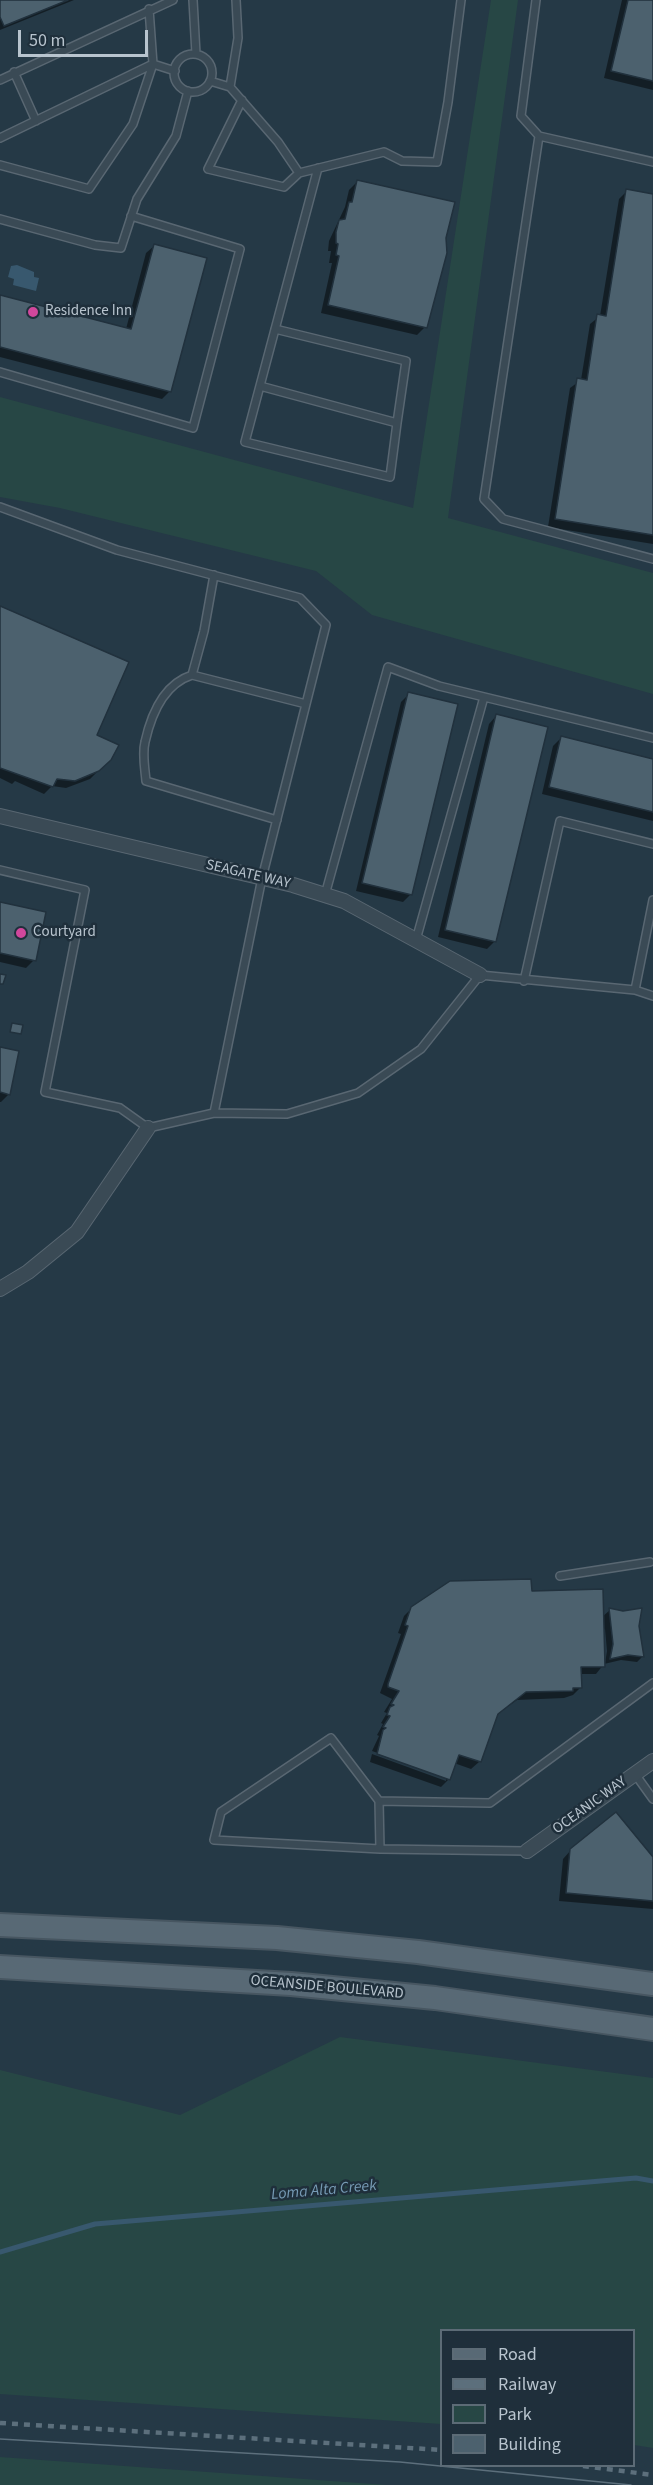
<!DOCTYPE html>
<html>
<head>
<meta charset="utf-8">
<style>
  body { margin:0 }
  #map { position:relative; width:653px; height:2485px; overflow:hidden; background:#253946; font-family:"Source Sans 3",sans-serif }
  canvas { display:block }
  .legend { position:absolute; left:440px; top:2329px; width:195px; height:138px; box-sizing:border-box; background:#1f2f3b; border:2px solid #5c6b76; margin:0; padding:8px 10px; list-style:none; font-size:18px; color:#b8c4ce }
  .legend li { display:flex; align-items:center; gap:12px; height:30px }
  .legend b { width:30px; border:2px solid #5c6b76 }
  .scale { position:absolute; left:18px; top:30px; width:130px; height:27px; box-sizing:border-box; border:3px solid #b8c4ce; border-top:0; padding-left:8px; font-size:18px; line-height:21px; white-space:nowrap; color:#b8c4ce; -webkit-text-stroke:4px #1f2f3b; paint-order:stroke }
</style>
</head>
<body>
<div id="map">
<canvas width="653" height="2485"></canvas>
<ul class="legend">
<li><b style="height:8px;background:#586975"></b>Road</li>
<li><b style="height:8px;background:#5c6f7c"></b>Railway</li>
<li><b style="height:16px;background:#274745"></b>Park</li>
<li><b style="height:16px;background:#4c616e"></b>Building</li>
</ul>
<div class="scale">50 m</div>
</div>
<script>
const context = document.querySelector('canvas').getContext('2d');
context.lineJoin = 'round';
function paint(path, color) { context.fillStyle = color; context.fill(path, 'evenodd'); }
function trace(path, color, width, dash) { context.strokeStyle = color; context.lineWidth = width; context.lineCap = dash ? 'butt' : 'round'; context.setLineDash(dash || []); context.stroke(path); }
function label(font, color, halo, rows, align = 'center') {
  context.font = font + ' "Source Sans 3",sans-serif'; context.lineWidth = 5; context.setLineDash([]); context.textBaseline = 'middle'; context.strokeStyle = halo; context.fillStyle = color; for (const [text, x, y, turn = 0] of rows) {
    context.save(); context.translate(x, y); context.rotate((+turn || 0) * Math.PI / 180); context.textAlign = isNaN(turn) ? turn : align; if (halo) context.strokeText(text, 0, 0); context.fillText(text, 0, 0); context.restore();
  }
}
paint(new Path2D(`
  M491,0H518L448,518L653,573V694L372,615L316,571L60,508L0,497V397L413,508Z
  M340,2037L653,2078V2448L634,2445V2330H442L441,2424L0,2394V2070L180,2115Z
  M0,2457L387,2485H0Z`), '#274745');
paint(new Path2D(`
  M17,265L34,272V277L39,278L36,291L13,285L14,279L8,277L11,266Z`), '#38586e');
paint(new Path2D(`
  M0,0H74L0,30Z
  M622,0H653V90L604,78Z
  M357,182L425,327L417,335L321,313L332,263H329L331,251H328L329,241L345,207L349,190Z
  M627,191L653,195V544L548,527L570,388L581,380L590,324L600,316L619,199Z
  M154,246L170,391L162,399L0,357V296L126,329L146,253Z
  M0,608L101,768L90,779L66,788L52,786L44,794L15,781L12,784L0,778Z
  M409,694L411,894L403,902L356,891L401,702Z
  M496,716L495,941L487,949L438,937L489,724Z
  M561,738L653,760V821L542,794L553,746Z
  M0,904L34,960L26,968L0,962Z
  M0,1048L9,1094L1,1102H0Z
  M530,1593L602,1617L610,1610L638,1626L642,1657L637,1662L621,1660L604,1664L596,1674H580L581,1687L573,1695L564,1698L517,1700L495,1716L479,1762L471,1769L454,1763L449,1779L441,1787L370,1762L372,1754L446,1781V1777L372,1751L379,1736L377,1735L383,1724L381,1723L387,1713L384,1712L392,1699L380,1693L401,1634L398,1633L404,1616L412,1608ZM605,1629L607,1651L605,1663L603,1630Z
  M571,1850L653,1872V1909L559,1901L563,1859Z`), '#0007');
trace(new Path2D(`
  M0,2252L95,2224L636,2178L653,2181`), '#38586e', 5);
const building = new Path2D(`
  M0,0H68L4,26L0,17Z
  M628,0H653V81L611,71Z
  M357,180L455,202L446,238L447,253L427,328L328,305L339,256L336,255L338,244L336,243V232L339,220L345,219L349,202H352Z
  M626,189L653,194V535L555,519L577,378L587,380L597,314L606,316Z
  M154,244L207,258L171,392L0,347V295L131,329Z
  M0,606L129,662L97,735L119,745L111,760L99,771L75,781L57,779L53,787L0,768Z
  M408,692L458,704L412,895L362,883Z
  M496,714L548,727L496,942L445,930Z
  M561,736L653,759V812L549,787Z
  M0,902L46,912L36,961L0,953Z
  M0,974L6,975L3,984H0Z
  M12,1023L23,1025L21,1034L10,1032Z
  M0,1047L19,1051L10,1095L0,1092Z
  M531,1579L532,1591L603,1589L605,1667H581L582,1688H573V1691L526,1692L498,1714L481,1762L459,1755L450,1780L377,1754L383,1730L386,1728L383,1727L390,1716L387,1715L390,1707L394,1705L391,1704L399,1691L388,1687V1684L408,1626L405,1625L411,1607L450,1581Z
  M609,1608L623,1611L642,1608L639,1626L644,1657L628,1655L610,1659L613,1644Z
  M616,1812L653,1857V1901L566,1893L570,1849Z`);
paint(building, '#4c616e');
trace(building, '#21313d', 1.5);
const service = new Path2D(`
  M193,0L196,54
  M236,0L238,38L230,87L278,142L299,173
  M536,0L521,116L539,136L484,499L503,519L653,559
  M149,9L153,64L175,71
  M174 73a19 19 0 1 1 38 0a19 19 0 1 1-38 0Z
  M14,72L36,121
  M0,80L173,0
  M210,81L230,87
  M242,100L208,169L284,187L299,173L384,152L402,161L437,162L448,102L461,0
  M539,136L653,162
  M0,138L153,64L133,124L89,189L0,165
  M0,219L95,245L121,248L137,199L176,136L188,91
  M275,329L406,361L397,423
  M0,372L193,428L240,249L131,216
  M260,386L397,423L390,477L245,442L318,168
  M0,507L117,550L300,598L326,625L262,878L214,1113
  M192,675L204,631L214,575
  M277,820L146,781C145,769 142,754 145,742C151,715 164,684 192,675L306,704
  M0,870L85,890L45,1092L120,1108L148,1128L214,1113L287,1114L358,1093L421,1049L480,975L635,990L653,996
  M325,895L388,667L439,686L653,738
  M416,940L484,697
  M524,981L560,821L653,844
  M635,990L653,900
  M560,1576L650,1562
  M635,1774L653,1799
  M379,1801L380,1849
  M527,1851L380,1849L214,1840L221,1812L331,1738L379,1801L490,1803L653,1683`);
const minor = new Path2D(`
  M0,816L293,885L344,901L480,975
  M0,1289L28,1272L77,1232L148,1128
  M527,1851L653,1761`);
const primary = new Path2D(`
  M0,1925L277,1938L418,1952L653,1984
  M0,1967L291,1984L435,1998L653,2029`);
trace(service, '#596772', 10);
trace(minor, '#596772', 16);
trace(primary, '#475661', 26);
trace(service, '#3a4a55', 7);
trace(minor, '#3a4a55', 14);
trace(primary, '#586975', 22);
trace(new Path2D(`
  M0,2439L400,2462L631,2485`), '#5c6f7c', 1.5);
trace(new Path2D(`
  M0,2423L442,2450
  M583,2466L653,2475`), '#5c6f7c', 4.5, [6, 6]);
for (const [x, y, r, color] of [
  [33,312,6,"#d1479c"],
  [21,933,6,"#d1479c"]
]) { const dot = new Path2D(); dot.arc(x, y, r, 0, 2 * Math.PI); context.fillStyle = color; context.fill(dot); trace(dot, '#1f2f3b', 2); }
label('15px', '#b8c4ce', '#1f2f3b', [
  ["Residence Inn",45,312],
  ["Courtyard",33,933]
], 'left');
label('15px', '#b8c4ce', '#1f2f3b', [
  ["SEAGATE WAY",248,875,13],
  ["OCEANIC WAY",590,1806,-36],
  ["OCEANSIDE BOULEVARD",327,1988,5]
]);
label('italic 16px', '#769ab4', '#1f2f3b', [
  ["Loma Alta Creek",324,2191,-5]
]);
</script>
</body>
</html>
